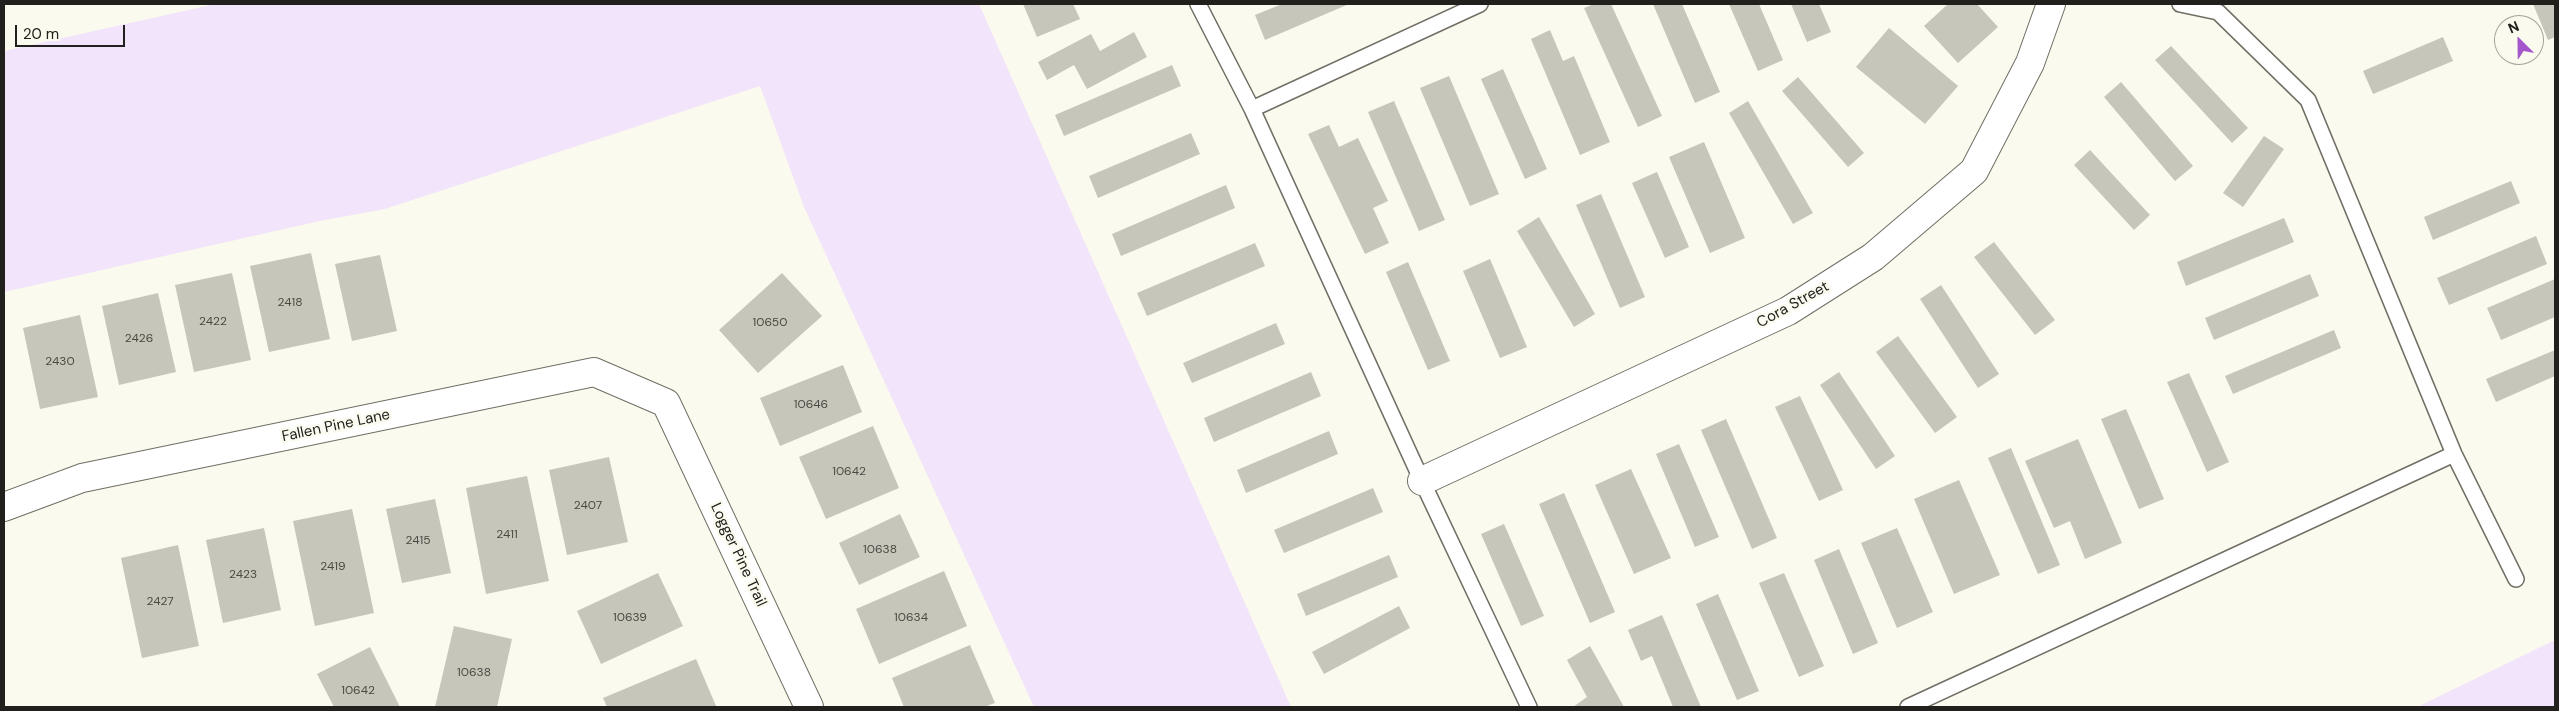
<!DOCTYPE html>
<html>
<head>
<meta charset="utf-8">
<style>
  body { margin:0 }
  #map { position:relative; width:2559px; height:711px; overflow:hidden; background:#fbfaee; font-family:"DM Sans",sans-serif }
  canvas { display:block }
  .frame { position:absolute; inset:0; border:5px solid #21201c; pointer-events:none }
  .north { position:absolute; left:2494px; top:15px; width:50px; height:50px; box-sizing:border-box; background:#fbfaee; border:1px solid #a4a39a; border-radius:50%; rotate:337deg; font-size:14px; font-weight:700; line-height:20px; text-align:center; color:#21201c }
  .north::after { content:''; display:block; margin:auto; width:18px; height:22px; background:#a357ca; clip-path:polygon(50% 0,100% 100%,50% 72%,0 100%) }
  .scale { position:absolute; left:15px; top:25px; width:110px; height:22px; box-sizing:border-box; border:2px solid #21201c; border-top:0; padding-left:6px; font-size:15px; line-height:18px; white-space:nowrap; color:#21201c; -webkit-text-stroke:4px #fbfaee; paint-order:stroke }
</style>
</head>
<body>
<div id="map">
<canvas width="2559" height="711"></canvas>
<div class="frame"></div>
<div class="north">N</div>
<div class="scale">20 m</div>
</div>
<script>
const context = document.querySelector('canvas').getContext('2d');
context.lineJoin = 'round';
function paint(path, color) { context.fillStyle = color; context.fill(path, 'evenodd'); }
function trace(path, color, width, dash) { context.strokeStyle = color; context.lineWidth = width; context.lineCap = dash ? 'butt' : 'round'; context.setLineDash(dash || []); context.stroke(path); }
function label(font, color, halo, rows, align = 'center') {
  context.font = font + ' "DM Sans",sans-serif'; context.lineWidth = 5; context.setLineDash([]); context.textBaseline = 'middle'; context.strokeStyle = halo; context.fillStyle = color; for (const [text, x, y, turn = 0] of rows) {
    context.save(); context.translate(x, y); context.rotate((+turn || 0) * Math.PI / 180); context.textAlign = isNaN(turn) ? turn : align; if (halo) context.strokeText(text, 0, 0); context.fillText(text, 0, 0); context.restore();
  }
}
paint(new Path2D(`
  M215,4H979L1291,707H1034L804,207L760,86L385,209L320,221L4,292V51Z
  M2555,640V707H2417Z`), '#f2e4fa');
paint(new Path2D(`
  M1023,4H1073L1080,19L1037,37Z
  M1282,4H1349L1265,40L1255,15Z
  M1594,4H1611L1662,116L1638,127L1584,8Z
  M1653,4H1682L1720,92L1695,103Z
  M1729,4H1759L1783,60L1758,71Z
  M1791,4H1819L1831,32L1807,42Z
  M1948,4H1977L1998,27L1958,63L1924,26Z
  M2533,4H2555V37L2548,40Z
  M1889,28L1958,86L1925,124L1856,67Z
  M1550,30L1563,61L1574,56L1610,142L1580,155L1531,39Z
  M1134,32L1147,57L1087,89L1074,65L1047,80L1038,62L1091,34L1100,51Z
  M2443,37L2453,61L2373,94L2363,71Z
  M2171,46L2248,128L2232,143L2155,60Z
  M1172,65L1181,86L1064,136L1055,115Z
  M1503,69L1547,169L1525,179L1481,79Z
  M1449,76L1499,194L1470,206L1420,88Z
  M1798,77L1864,153L1848,167L1782,91Z
  M2121,82L2193,166L2175,181L2104,97Z
  M1394,101L1445,220L1419,231L1368,112Z
  M1748,101L1813,213L1793,224L1729,113Z
  M1329,125L1339,147L1358,138L1388,201L1373,208L1389,243L1365,254L1308,134Z
  M1191,133L1200,154L1098,198L1089,176Z
  M2264,136L2284,149L2243,207L2223,193Z
  M1704,142L1745,238L1710,253L1669,157Z
  M2090,150L2150,215L2134,230L2074,165Z
  M1657,172L1689,247L1665,258L1632,183Z
  M2511,181L2520,203L2433,240L2424,217Z
  M1226,185L1235,208L1121,256L1112,234Z
  M1601,194L1645,297L1620,308L1576,205Z
  M1539,217L1595,314L1574,327L1517,231Z
  M2284,218L2294,242L2186,286L2177,262Z
  M2536,236L2547,264L2449,305L2437,278Z
  M1994,242L2055,320L2035,335L1974,257Z
  M1255,243L1265,266L1147,316L1137,293Z
  M311,253L330,339L269,352L250,266Z
  M380,255L397,331L352,341L335,264Z
  M1490,259L1527,347L1500,358L1463,271Z
  M1408,262L1450,361L1428,370L1386,272Z
  M232,273L251,360L194,372L175,285Z
  M782,273L822,316L758,373L719,330Z
  M2310,274L2319,296L2214,340L2205,318Z
  M2555,279V317L2501,340L2487,308Z
  M1941,285L1999,374L1978,388L1920,299Z
  M158,293L176,372L119,385L102,306Z
  M80,315L98,397L40,409L23,328Z
  M1276,323L1285,344L1192,383L1183,363Z
  M2334,330L2341,348L2233,394L2225,376Z
  M1898,336L1957,417L1935,433L1876,352Z
  M2555,350V376L2496,402L2486,379Z
  M843,365L862,412L780,446L760,398Z
  M1311,372L1321,396L1214,442L1204,418Z
  M1839,372L1895,456L1876,469L1820,385Z
  M2189,373L2229,462L2207,472L2167,382Z
  M1800,396L1843,490L1819,501L1775,407Z
  M2126,409L2164,499L2139,509L2101,419Z
  M1726,419L1777,538L1752,549L1701,430Z
  M873,426L899,488L826,519L799,457Z
  M1329,431L1338,454L1246,493L1237,470Z
  M2078,439L2122,543L2085,559L2070,521L2054,528L2025,461Z
  M1679,444L1719,537L1695,547L1656,454Z
  M2011,448L2060,565L2038,574L1988,458Z
  M609,457L628,542L567,555L549,470Z
  M1631,469L1671,558L1634,574L1595,485Z
  M527,476L549,581L486,594L466,488Z
  M1959,480L2000,575L1954,594L1914,499Z
  M1373,488L1383,512L1284,553L1274,530Z
  M1564,493L1615,612L1590,623L1539,504Z
  M435,499L451,573L402,583L386,509Z
  M352,509L374,613L315,626L293,521Z
  M900,514L920,557L859,585L839,543Z
  M1504,524L1544,616L1521,626L1481,534Z
  M264,528L281,610L223,623L206,540Z
  M1897,528L1933,612L1897,628L1861,543Z
  M178,545L199,646L142,658L121,558Z
  M1839,549L1878,643L1853,654L1814,560Z
  M1389,555L1398,577L1306,616L1297,594Z
  M944,571L967,626L879,664L856,609Z
  M658,573L683,626L601,664L577,611Z
  M1784,573L1824,666L1799,677L1759,583Z
  M1718,594L1759,691L1737,700L1696,604Z
  M1399,606L1410,628L1324,674L1312,652Z
  M1662,615L1701,707H1673L1652,656L1641,661L1628,630Z
  M454,626L512,639L497,707H435Z
  M970,645L995,703L984,707H904L892,678Z
  M1590,646L1624,707H1573L1587,697L1567,660Z
  M370,647L400,707H334L317,674Z
  M696,659L716,706L607,707L603,698Z`), '#c7c6bb');
const lane = new Path2D(`
  M1198,4L1252,109L1422,481L1529,707
  M2180,4L2218,12L2308,100L2454,454L2516,579
  M1252,109L1480,4
  M1908,707L2454,454`);
const street = new Path2D(`
  M1422,481L1788,311L1873,257L1974,171L2030,63L2051,4
  M4,507L82,478L594,372L666,403L809,707`);
trace(lane, '#706e65', 18);
trace(street, '#706e65', 30);
trace(lane, '#fff', 15);
trace(street, '#fff', 28);
label('12px', '#4a4a44', null, [
  ["2418",290,303],
  ["2422",213,322],
  ["10650",770,323],
  ["2426",139,339],
  ["2430",60,362],
  ["10646",811,405],
  ["10642",849,472],
  ["2407",588,506],
  ["2411",507,535],
  ["2415",418,541],
  ["10638",880,550],
  ["2419",333,567],
  ["2423",243,575],
  ["2427",160,602],
  ["10639",630,618],
  ["10634",911,618],
  ["10638",474,673],
  ["10642",358,691]
]);
label('15px', '#21201c', '#fbfaee', [
  ["Cora Street",1793,305,-29],
  ["Fallen Pine Lane",336,426,-12],
  ["Logger Pine Trail",738,555,65]
]);
</script>
</body>
</html>
